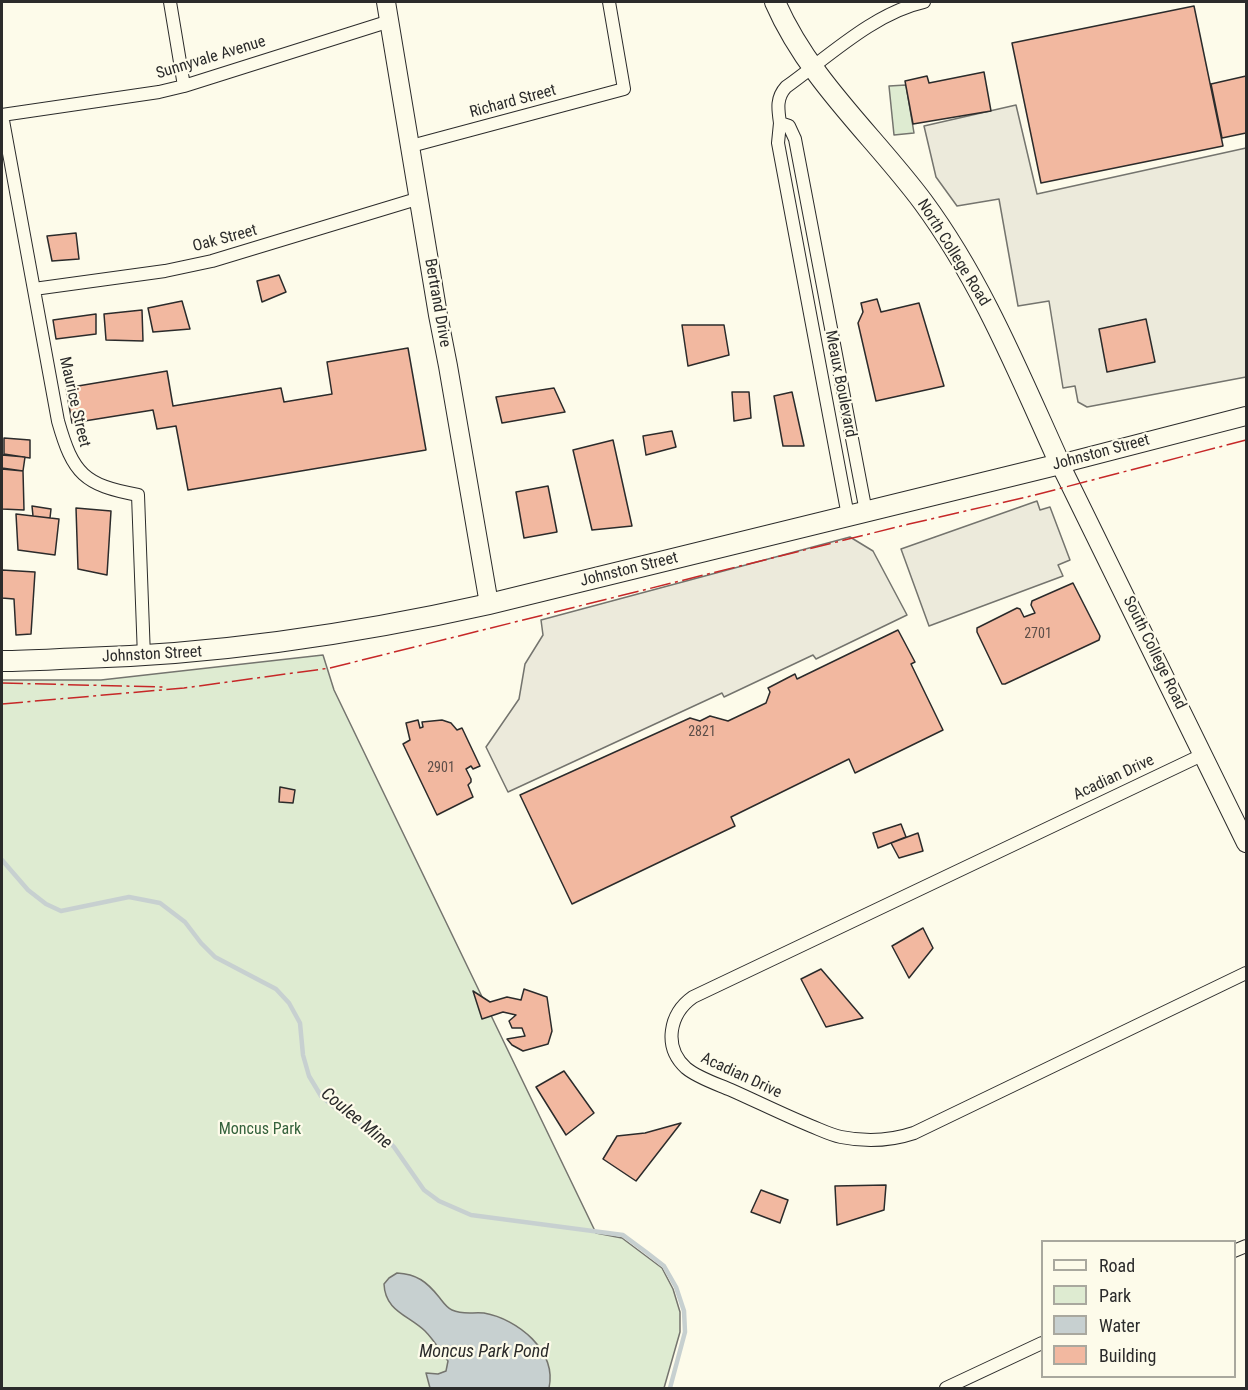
<!DOCTYPE html>
<html>
<head>
<meta charset="utf-8">
<style>
  body { margin:0 }
  #map { position:relative; width:1248px; height:1390px; overflow:hidden; background:#fdfbea; font-family:"Roboto Condensed",sans-serif }
  canvas { display:block }
  .frame { position:absolute; inset:0; border:3px solid #2b2b2b; pointer-events:none }
  .legend { position:absolute; left:1041px; top:1240px; width:195px; height:138px; box-sizing:border-box; background:#fdfbea; border:2px solid #a9a89e; margin:0; padding:8px 10px; list-style:none; font-size:18px; color:#2b2b2b }
  .legend li { display:flex; align-items:center; gap:12px; height:30px }
  .legend b { width:30px; border:2px solid #a9a89e }
</style>
</head>
<body>
<div id="map">
<canvas width="1248" height="1390"></canvas>
<div class="frame"></div>
<ul class="legend">
<li><b style="height:8px;background:#fdfbea"></b>Road</li>
<li><b style="height:16px;background:#deebd1"></b>Park</li>
<li><b style="height:16px;background:#c7d0d0"></b>Water</li>
<li><b style="height:16px;background:#f2b8a0"></b>Building</li>
</ul>
</div>
<script>
const context = document.querySelector('canvas').getContext('2d');
context.lineJoin = 'round';
function paint(path, color) { context.fillStyle = color; context.fill(path, 'evenodd'); }
function trace(path, color, width, dash) { context.strokeStyle = color; context.lineWidth = width; context.lineCap = dash ? 'butt' : 'round'; context.setLineDash(dash || []); context.stroke(path); }
function label(font, color, halo, rows, align = 'center') {
  context.font = font + ' "Roboto Condensed",sans-serif'; context.lineWidth = 4.5; context.setLineDash([]); context.textBaseline = 'middle'; context.strokeStyle = halo; context.fillStyle = color; for (const [text, x, y, turn = 0] of rows) {
    context.save(); context.translate(x, y); context.rotate((+turn || 0) * Math.PI / 180); context.textAlign = isNaN(turn) ? turn : align; if (halo) context.strokeText(text, 0, 0); context.fillText(text, 0, 0); context.restore();
  }
}
const green = new Path2D(`
  M906,85L914,133L894,135L889,86Z
  M323,655L334,690L596,1233L622,1238L662,1268L673,1289L680,1312V1332L664,1388H2V680H101Z`);
paint(green, '#deebd1');
trace(green, '#74746e', 1.5);
const parking = new Path2D(`
  M1016,105L1037,194L1246,148V377L1087,407L1078,402L1075,386L1063,388L1049,301L1018,306L999,199L957,206L936,177L924,126Z
  M1037,501L1040,510L1050,507L1070,560L1058,565L1063,576L929,626L901,549Z
  M850,537L873,551L907,615L816,659L813,655L724,697L722,693L508,792L486,747L519,699L525,664L543,635L541,620Z`);
paint(parking, '#eceadb');
trace(parking, '#74746e', 1.5);
const water = new Path2D(`
  M397,1273C417,1274 427,1282 439,1297C443,1302 447,1308 452,1310C463,1315 472,1312 484,1313C518,1319 557,1351 549,1388H430L426,1373L438,1374L446,1371L448,1361C441,1352 434,1340 425,1331C408,1315 385,1311 384,1284L389,1278Z`);
paint(water, '#c7d0d0');
trace(water, '#74746e', 1.5);
trace(new Path2D(`
  M2,860L28,890L46,904L61,911L129,897L160,903L185,922L201,943L215,957L276,989L289,1003L300,1023L303,1055L309,1076L321,1096L344,1115L386,1139L394,1147L424,1190L439,1201L471,1215L623,1235L646,1252L664,1266L676,1287L684,1311L685,1332L670,1388`), '#c7d0d0', 4.5);
const building = new Path2D(`
  M1194,6L1223,146L1041,183L1012,43Z
  M984,72L991,111L913,124L905,81L927,76L929,83Z
  M1246,76V133L1222,138L1211,84Z
  M76,233L79,259L52,261L47,236Z
  M279,275L286,292L262,302L257,281Z
  M877,299L881,312L919,303L944,386L876,401L858,323L863,312L861,303Z
  M182,301L190,329L153,332L148,308Z
  M142,310L143,341L106,340L104,314Z
  M96,314V334L56,339L53,320Z
  M1146,319L1155,362L1107,372L1099,329Z
  M682,325H724L729,355L688,366Z
  M408,348L426,450L188,490L176,426L157,429L153,410L72,423L66,388L167,371L173,406L281,388L284,402L332,394L327,362Z
  M554,388L565,412L502,423L496,397Z
  M732,392H749L751,418L734,421Z
  M792,392L804,446H783L774,396Z
  M672,431L676,447L646,455L643,436Z
  M4,438L30,440V458L4,454Z
  M613,440L632,526L592,530L573,450Z
  M2,455L25,457L23,471L2,468Z
  M2,469L23,471L24,510L2,509Z
  M548,486L557,532L524,538L516,492Z
  M32,506L51,509L50,518L33,516Z
  M76,508L111,511L107,575L78,569Z
  M16,514L59,519L55,555L18,550Z
  M2,570L35,572L31,634L16,635L14,599L2,598Z
  M1073,583L1100,636L1099,640L1005,684H1002L977,632V628L1017,608L1020,609L1024,617L1035,613L1031,605L1032,601Z
  M898,630L915,662L911,664L943,730L855,773L849,759L731,817L735,826L572,904L520,795L690,718L700,721L710,716L728,721L766,703L770,692L768,688L795,674L797,679Z
  M418,720L420,728L423,727L422,722L442,720L451,723L457,730L462,728L480,766L473,769L471,766L466,769L471,779V782L468,785L473,797L437,815L403,744L410,740L406,723Z
  M280,787L295,790L293,803L279,802Z
  M901,824L906,837L878,848L873,833Z
  M918,833L923,851L899,858L891,843Z
  M923,928L933,948L909,978L892,946Z
  M821,969L863,1018L826,1027L801,979Z
  M524,989L547,997L552,1031L548,1044L523,1051L512,1045L507,1039L525,1036L522,1028H512L509,1021L516,1015L503,1012L482,1019L473,991L490,1002L507,997L521,1000Z
  M564,1071L594,1113L566,1135L536,1087Z
  M681,1123L636,1181L603,1159L617,1136L645,1133Z
  M886,1185L884,1210L837,1225L835,1186Z
  M761,1190L788,1200L780,1223L751,1212Z`);
paint(building, '#f2b8a0');
trace(building, '#2b2b2b', 1.5);
const minor = new Path2D(`
  M170,2L184,86
  M2,115L58,421C73,474 84,485 138,495L144,657
  M2,115L159,92L184,86L390,21
  M780,123L778,143L848,516
  M411,146L624,89L609,2
  M34,289L165,271L212,261L420,198
  M866,512L795,139L789,126L780,123C778,109 776,98 786,87C828,57 874,13 924,2
  M1204,754L693,997C669,1014 663,1047 686,1068C698,1078 717,1084 731,1090C758,1102 784,1115 811,1126C821,1130 831,1135 841,1137C866,1142 890,1141 914,1133L1246,973
  M1234,1251L1246,1246
  M946,1388L1042,1343`);
const secondary = new Path2D(`
  M386,2L438,315L448,366L489,604
  M1246,416L1060,464L1246,843`);
const primary = new Path2D(`
  M2,661C29,661 56,659 83,658C221,654 355,634 489,604L1060,464C1019,374 982,282 923,202C873,135 809,80 775,2`);
trace(minor, '#2b2b2b', 14);
trace(secondary, '#2b2b2b', 20);
trace(primary, '#2b2b2b', 22);
trace(minor, '#fdfbea', 12);
trace(secondary, '#fdfbea', 18);
trace(primary, '#fdfbea', 20);
trace(new Path2D(`
  M2,683L163,687
  M2,704L184,688L330,668L909,524L1031,496L1246,440`), '#c62828', 1.5, [21, 4.5, 3, 4.5]);
label('14px', '#5d4e48', null, [
  ["2701",1038,634],
  ["2821",702,732],
  ["2901",441,768]
]);
label('16px', '#2b2b2b', '#fdfbea', [
  ["Sunnyvale Avenue",211,58,-17],
  ["Richard Street",513,102,-15],
  ["Oak Street",225,239,-15],
  ["North College Road",953,253,58],
  ["Bertrand Drive",437,303,80],
  ["Meaux Boulevard",840,384,79],
  ["Maurice Street",74,402,77],
  ["Johnston Street",1101,453,-15],
  ["Johnston Street",629,570,-14],
  ["South College Road",1154,653,64],
  ["Johnston Street",152,655,-3],
  ["Acadian Drive",1114,778,-25],
  ["Acadian Drive",741,1076,25]
]);
label('16px', '#34623c', '#fdfbea', [
  ["Moncus Park",260,1130]
]);
label('italic 18px', '#2b2b2b', '#fdfbea', [
  ["Coulee Mine",356,1119,39],
  ["Moncus Park Pond",484,1352]
]);
</script>
</body>
</html>
